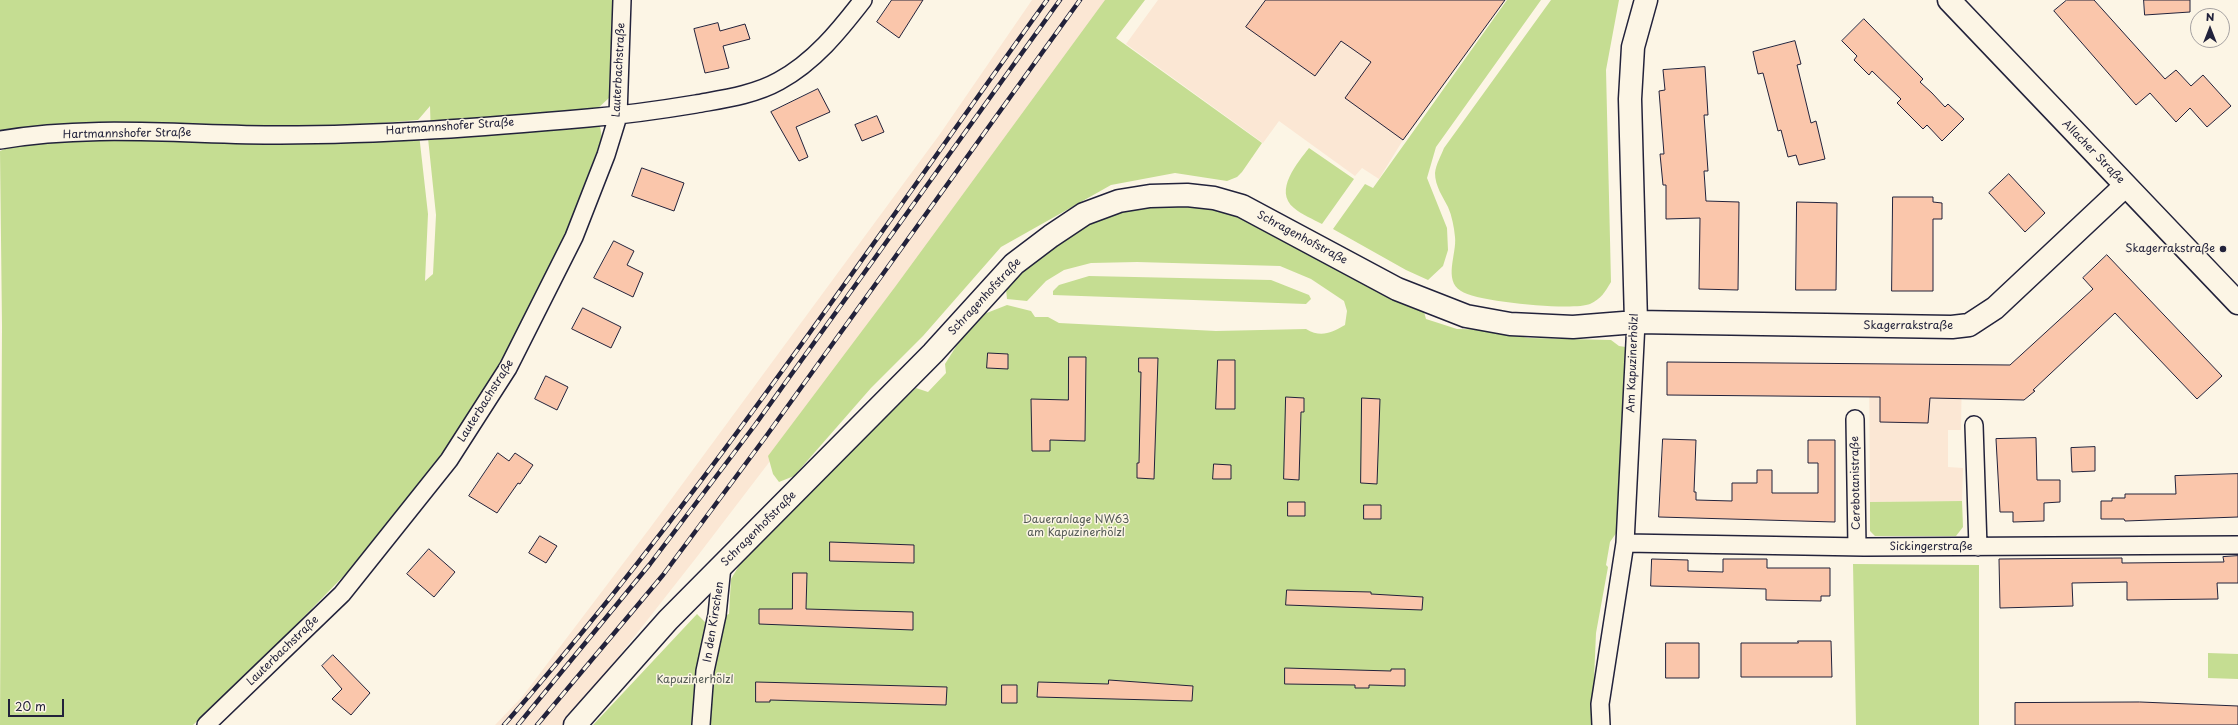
<!DOCTYPE html>
<html>
<head>
<meta charset="utf-8">
<style>
  body { margin:0 }
  #map { position:relative; width:2238px; height:725px; overflow:hidden; background:#fcf5e5; font-family:"Playpen Sans",sans-serif }
  canvas { display:block }
  .north { position:absolute; left:2190px; top:8px; width:40px; height:40px; box-sizing:border-box; background:#fcf5e5; border:1px solid #a5a1a1; border-radius:50%; rotate:0deg; font-size:11px; font-weight:700; line-height:16px; text-align:center; color:#22223b }
  .north::after { content:''; display:block; margin:auto; width:14px; height:18px; background:#22223b; clip-path:polygon(50% 0,100% 100%,50% 72%,0 100%) }
  .scale { position:absolute; left:8px; top:699px; width:56px; height:18px; box-sizing:border-box; border:2px solid #22223b; border-top:0; padding-left:5px; font-size:12px; line-height:14px; white-space:nowrap; color:#22223b; -webkit-text-stroke:3px #fcf5e5; paint-order:stroke }
</style>
</head>
<body>
<div id="map">
<canvas width="2238" height="725"></canvas>
<div class="north">N</div>
<div class="scale">20 m</div>
</div>
<script>
const context = document.querySelector('canvas').getContext('2d');
context.lineJoin = 'round';
function paint(path, color) { context.fillStyle = color; context.fill(path, 'evenodd'); }
function trace(path, color, width, dash) { context.strokeStyle = color; context.lineWidth = width; context.lineCap = dash ? 'butt' : 'round'; context.setLineDash(dash || []); context.stroke(path); }
function label(font, color, halo, rows, align = 'center') {
  context.font = font + ' "Playpen Sans",sans-serif'; context.lineWidth = 3; context.setLineDash([]); context.textBaseline = 'middle'; context.strokeStyle = halo; context.fillStyle = color; for (const [text, x, y, turn = 0] of rows) {
    context.save(); context.translate(x, y); context.rotate((+turn || 0) * Math.PI / 180); context.textAlign = isNaN(turn) ? turn : align; if (halo) context.strokeText(text, 0, 0); context.fillText(text, 0, 0); context.restore();
  }
}
paint(new Path2D(`
  M1032,0H1115L997,164L696,558L565,725H495L522,697L650,528L940,134Z
  M1158,0H1505L1403,140L1379,179L1362,168L1355,176L1279,121L1263,143L1126,44Z
  M1869,364L1962,365L1961,430H1948V467L1963,468L1962,501L1870,502Z`), '#fbe7d4');
paint(new Path2D(`
  M0,0H615L613,63L609,98L597,109L602,138L566,232L500,364L443,456L371,548L242,680L193,725H0L2,326L0,151L15,145L146,138L419,134L428,214L425,281L433,274L436,215L428,138H431L430,106L418,120L345,126L0,132Z
  M1105,0H1145L1116,38L1262,143L1242,172L1237,177L1227,181L1175,173L1111,185L1001,247L923,336L871,388L794,476L779,482L773,474L768,456L895,287Z
  M1507,0H1541L1436,147L1427,178L1447,228L1448,250L1443,266L1428,280L1406,270L1333,229L1365,184L1373,188Z
  M1551,0H1619L1606,70L1611,282C1605,292 1601,299 1590,304C1573,311 1476,302 1461,291C1443,280 1457,254 1455,237C1454,227 1452,216 1448,207C1443,197 1435,186 1435,173C1436,164 1441,156 1444,148Z
  M1309,148L1354,179L1322,224C1313,219 1302,215 1294,208C1273,191 1298,162 1309,148Z
  M1196,203L1231,211L1407,301L1424,312L1426,319L1457,329L1508,330L1518,336L1529,338L1611,340L1619,346L1632,348L1619,529L1610,542L1606,565L1608,567L1596,633L1592,725H593L697,614L706,623L729,614L731,579L746,554L810,489L916,388L928,392L946,373L945,364L974,318L1007,305L1031,311L1035,317H1048L1059,323L1216,331L1306,329C1321,338 1331,333 1345,325L1347,311L1344,301L1311,279L1280,266L1137,262L1091,263L1064,270L1046,281L1027,301L1007,299L1006,289L1029,265L1080,225L1140,206Z
  M1089,276L1271,280L1309,295L1311,299L1306,304L1053,295V291L1059,285Z
  M1962,501L1963,527L1956,536H1875L1870,531V502Z
  M1853,564L1979,565V725H1856Z
  M2208,653L2238,654V679L2208,678Z`), '#c5dd92');
const building = new Path2D(`
  M892,0H923L899,38L877,22Z
  M1266,0H1505L1403,140L1345,98L1371,62L1354,50L1341,41L1315,76L1246,27Z
  M2067,0H2094L2165,79L2176,70L2191,86L2203,75L2231,106L2207,127L2190,108L2176,122L2150,93L2136,105L2054,11Z
  M2144,0H2190V12L2145,15Z
  M1864,19L1923,79L1920,82L1932,93L1945,107L1948,104L1964,119L1942,141L1927,125L1923,129L1897,103L1901,99L1872,71L1869,75L1854,60L1857,56L1842,41Z
  M718,23L720,31L745,24L750,39L723,46L729,68L705,73L694,29Z
  M1795,41L1801,64L1797,65L1811,123L1816,121L1825,159L1799,165L1796,155L1788,157L1781,130L1778,131L1763,73L1758,74L1753,52Z
  M1705,67L1708,115H1704L1708,171H1704L1706,201L1739,202L1738,290L1699,289L1700,218L1666,219V185H1663L1660,154H1664L1659,91L1665,90L1663,70Z
  M818,89L830,112L796,127L808,157L799,161L771,112Z
  M877,116L884,132L862,141L855,125Z
  M642,168L684,183L674,211L632,196Z
  M2009,174L2045,213L2025,232L1989,193Z
  M1893,197H1933V202L1942,203V219H1933V291H1892Z
  M1797,202L1837,203L1836,290H1796Z
  M614,241L634,251L627,265L643,273L633,297L594,278Z
  M2107,255L2222,376L2197,399L2115,313L2033,390L2035,391L2024,400L1930,398L1928,423L1880,422V397L1667,395V362L2010,365L2093,289L2083,278Z
  M583,308L621,327L611,348L572,329Z
  M988,353L1008,354V369L987,368Z
  M1069,357H1086L1085,441L1050,440V451H1032L1031,399L1068,400Z
  M1139,358H1158L1154,479L1137,478V463H1139L1141,372H1139Z
  M1218,360H1235V409H1216Z
  M546,376L568,387L557,410L535,399Z
  M1286,397L1304,398V412H1301L1299,480L1284,479Z
  M1362,398L1380,399L1377,484L1361,483Z
  M2036,438L2037,480H2060V502L2044,503V521L2013,522V512H2000L1996,439Z
  M1663,439L1696,440L1694,492H1696V500L1732,501V483H1757V470H1772V493H1818V463H1808V440H1835V522L1659,517Z
  M2095,447V471L2072,472L2071,448Z
  M498,453L509,461L515,453L533,465L520,484L518,483L497,513L469,496Z
  M1214,464L1231,465V479H1213Z
  M2238,474V517L2125,521L2124,519H2101V501H2112V498H2125V494H2176L2175,476Z
  M1288,502H1305V516H1288Z
  M1364,505H1381V519H1364Z
  M540,536L557,546L546,563L529,553Z
  M830,542L914,545V563L830,561Z
  M429,549L455,572L434,597L407,574Z
  M2238,556V583H2217L2218,599L2127,600V582L2072,583L2073,606L2000,608L1999,559L2122,558V563L2224,562L2223,557Z
  M1652,559L1688,560V571L1723,572V559H1767V568H1830V596H1821V601L1766,600V589L1651,586Z
  M793,573H807L806,609L913,612V630L759,624V609H792Z
  M1287,590L1371,592V594L1423,597L1422,610L1286,605Z
  M1798,641H1831L1832,677H1741V643H1798Z
  M1666,643H1699V678H1666Z
  M333,655L370,693L351,715L332,699L342,689L322,666Z
  M1285,668L1391,671V669H1405V686L1369,685V688H1355V685L1285,684Z
  M1109,680L1193,686L1192,701L1037,697L1038,682L1108,684Z
  M756,682L947,687L946,705L770,700V702H756Z
  M1002,685H1017V703H1002Z
  M2140,702L2238,706V725H2015V703Z`);
paint(building, '#fac6ab');
trace(building, '#22223b', 1);
const minor = new Path2D(`
  M0,140C93,124 187,135 280,135C383,135 486,127 588,118C624,115 660,110 696,104C723,99 754,95 779,81C814,62 839,31 863,0
  M1855,419L1857,547
  M1974,425L1978,547
  M1625,543L1864,547L2238,545
  M206,725L342,594L449,460L508,368L574,237L606,155L618,116L622,0
  M701,725L705,671L717,615L722,566
  M1601,725L1600,704L1625,543L1636,322`);
const tertiary = new Path2D(`
  M1636,322L1630,99L1633,47L1646,0
  M575,725L668,620L933,353L1014,264L1051,236L1084,214L1119,201L1150,196L1187,195L1214,198L1242,206L1397,289L1466,316L1510,324L1573,327L1636,322L1952,327L1969,325L1995,308L2125,186`);
const secondary = new Path2D(`
  M1949,0L2238,303`);
trace(minor, '#22223b', 20);
trace(tertiary, '#22223b', 25);
trace(secondary, '#22223b', 25);
trace(minor, '#fcf5e5', 17);
trace(tertiary, '#fcf5e5', 22);
trace(secondary, '#fcf5e5', 22);
const rail = new Path2D(`
  M504,725C702,498 871,244 1047,0
  M518,725L650,564L755,425L1060,0
  M537,725L663,575L767,435L1080,0`);
trace(rail, '#22223b', 4.5);
trace(rail, '#fcf5e5', 3, [9]);
for (const [x, y, r, color] of [
  [2223,249,4,"#22223b"]
]) { const dot = new Path2D(); dot.arc(x, y, r, 0, 2 * Math.PI); context.fillStyle = color; context.fill(dot); trace(dot, '#fcf5e5', 1.5); }
label('11px', '#22223b', '#fcf5e5', [
  ["Lauterbachstraße",619,70,-87],
  ["Hartmannshofer Straße",450,127,-4],
  ["Hartmannshofer Straße",127,134,-1],
  ["Allacher Straße",2093,152,46],
  ["Schragenhofstraße",1302,238,28],
  ["Schragenhofstraße",985,297,-47],
  ["Skagerrakstraße",1908,326],
  ["Am Kapuzinerhölzl",1633,363,-88],
  ["Lauterbachstraße",486,401,-58],
  ["Cerebotanistraße",1856,483,-91],
  ["Schragenhofstraße",759,529,-45],
  ["Sickingerstraße",1931,547],
  ["In den Kirschen",714,622,-81],
  ["Lauterbachstraße",283,651,-44]
]);
label('11px', '#22223b', '#fcf5e5', [
  ["Skagerrakstraße",2215,249]
], 'right');
label('11px', '#535a55', '#fcf5e5', [
  ["Daueranlage NW63",1076,520],
  ["am Kapuzinerhölzl",1076,533],
  ["Kapuzinerhölzl",695,680]
]);
</script>
</body>
</html>
